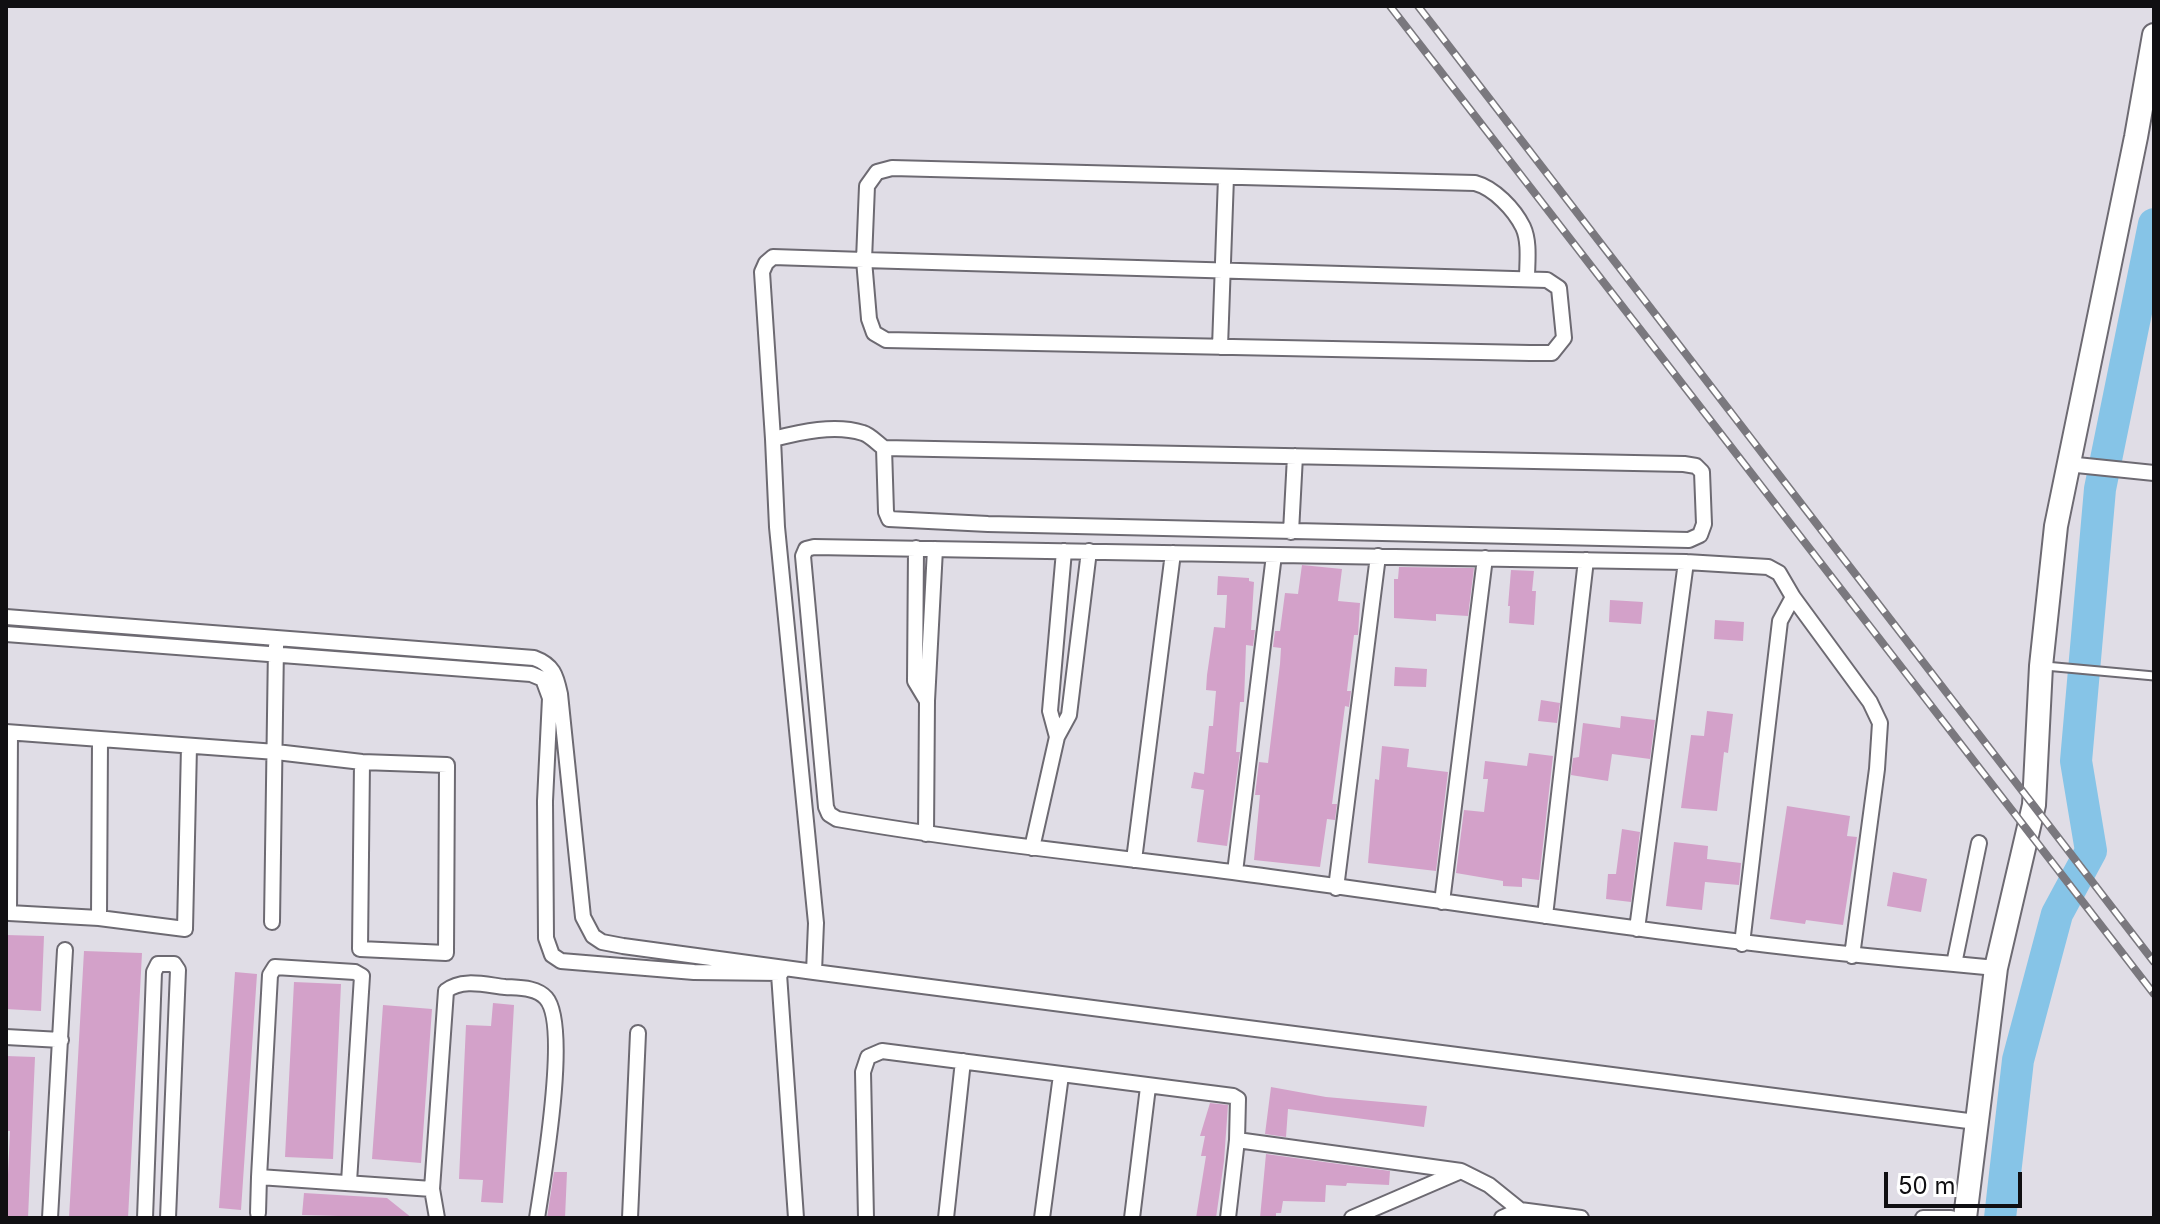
<!DOCTYPE html>
<html>
<head>
<meta charset="utf-8">
<style>
  body { margin:0 }
  #map { position:relative; width:2160px; height:1224px; overflow:hidden; background:#e0dde6; font-family:Inter,sans-serif }
  canvas { display:block }
  .frame { position:absolute; inset:0; border:8px solid #100f12; pointer-events:none }
  .scale { position:absolute; left:1884px; top:1172px; width:138px; height:36px; box-sizing:border-box; border:4px solid #100f12; border-top:0; padding-left:10px; font-size:24px; line-height:28px; white-space:nowrap; color:#100f12; -webkit-text-stroke:6px #fff; paint-order:stroke }
</style>
</head>
<body>
<div id="map">
<canvas width="2160" height="1224"></canvas>
<div class="frame"></div>
<div class="scale">50 m</div>
</div>
<script>
const context = document.querySelector('canvas').getContext('2d');
context.lineJoin = 'round';
function trace(path, color, width, dash) { context.strokeStyle = color; context.lineWidth = width; context.lineCap = dash ? 'butt' : 'round'; context.setLineDash(dash || []); context.stroke(path); }
function paint(path, color) { context.fillStyle = color; context.fill(path, 'evenodd'); }
trace(new Path2D(`
  M2000,1218L2018,1060L2057,914L2091,851L2076,761L2100,489L2154,224`), '#86c4e7', 32);
paint(new Path2D(`
  M1302,565L1342,569L1338,601L1360,603L1358,635H1354L1347,691H1351L1349,707L1345,706L1332,804H1337L1335,820L1327,819L1320,867L1254,860L1260,795H1255L1259,762L1268,763L1280,664L1281,648L1273,647L1275,631H1280L1285,593L1298,594Z
  M1399,567L1474,568L1468,616L1436,614V621L1394,618V579H1398Z
  M1511,570L1534,571L1532,591H1536L1534,625L1509,623L1510,606H1508Z
  M1218,576L1249,578V581L1254,582L1251,630H1255L1253,646L1246,645L1244,702H1240L1236,752H1240L1227,846L1197,842L1204,790L1191,788L1194,772L1204,774L1209,726H1213L1216,691L1206,690L1207,675L1214,627L1225,628L1227,595H1217Z
  M1610,600L1643,602L1641,624L1609,622Z
  M1715,620L1744,622L1743,641L1714,639Z
  M1395,667L1427,669L1426,687L1394,686Z
  M1541,700L1560,703L1557,723L1538,721Z
  M1707,711L1733,714L1728,753L1724,752L1717,811L1681,808L1691,735L1704,736Z
  M1621,716L1655,720L1650,759L1612,754L1608,781L1571,775L1573,758L1579,757L1583,723L1620,728Z
  M1382,746L1409,749L1407,767L1448,772L1436,871L1368,863L1375,779L1379,780Z
  M1529,753L1553,756L1539,880L1522,878V887L1503,886V881L1456,873L1464,810L1484,812L1488,779H1483L1485,761L1527,766Z
  M1787,806L1850,816L1847,836L1857,837L1843,925L1806,920L1805,924L1770,919Z
  M1622,829L1640,832L1631,902L1606,899L1608,874H1616Z
  M1674,842L1708,846L1707,859L1741,863L1739,885L1705,882L1702,910L1666,906Z
  M1893,872L1927,879L1921,912L1887,906Z
  M6,935L44,936L41,1011L6,1009Z
  M84,951L142,953L128,1218H69Z
  M235,972L257,974L241,1210L219,1208Z
  M294,982L341,984L333,1159L285,1157Z
  M493,1003L514,1005L503,1203L481,1202L483,1180L459,1179L466,1025L491,1026Z
  M383,1005L432,1009L421,1163L372,1159Z
  M6,1056L35,1057L28,1218H6L10,1131H6Z
  M1271,1087L1326,1097L1427,1106L1424,1127L1288,1109L1286,1137L1265,1134Z
  M1210,1103L1228,1105L1224,1161L1216,1218H1196L1206,1156H1201L1205,1136H1200Z
  M1266,1154L1390,1171L1389,1185L1347,1183L1346,1186L1326,1185L1325,1202L1283,1201L1281,1213H1276V1218H1260Z
  M554,1172H567L565,1218H547Z
  M304,1193L387,1198L412,1218L302,1215Z`), '#d3a1c9');
const lane = new Path2D(`
  M2045,666L2154,676`);
const street = new Path2D(`
  M1220,347L1226,177
  M773,439L762,272L766,263L773,257L864,260L1547,280L1559,288L1564,338L1552,353H1530L886,340L874,333L869,319L864,260L867,186L877,172L892,168L1475,183C1494,188 1514,209 1523,227C1530,242 1527,263 1527,279
  M2067,464L2154,473
  M1291,532L1295,456
  M916,548L915,681L927,701
  M6,617L534,658C553,665 556,675 560,694L583,917L593,936L602,942L623,946L814,972L816,923L777,527L773,439C801,432 835,424 863,433C870,435 877,443 884,448L1684,464L1696,466L1702,472L1704,524L1700,535L1689,540L988,524L889,519L886,512L884,448
  M6,634L531,674L543,679L550,698L545,801L546,938L552,955L561,961L694,972L781,973
  M6,732L276,752L362,762L447,765L446,953L360,949L362,762
  M10,733L9,913L99,918L185,929L189,746
  M1057,737L1050,711L1064,551
  M926,834L927,701L935,549
  M1032,848L1057,737L1069,715L1089,551
  M1134,860L1173,553
  M1235,872L1274,555
  M1336,888L1378,556
  M1442,902L1485,558
  M1545,916L1586,560
  M99,918L100,740
  M272,922L276,646
  M1637,929L1686,562
  M1742,944L1780,621L1793,597
  M1852,956L1877,769L1880,723L1870,702L1793,597L1779,573L1768,567L1686,562L814,547L806,549L803,556L826,807L829,814L837,819C969,842 1101,855 1233,872C1473,904 1712,944 1954,964L1979,843
  M1954,964L1996,968
  M814,972L1976,1122
  M779,974L796,1218
  M6,1037L61,1040
  M349,1182L362,976L355,972L275,967L270,975L259,1177L432,1189L437,1218
  M432,1189L446,991C462,978 486,985 505,987C519,988 536,987 546,998C570,1025 543,1179 537,1218
  M258,1213L259,1177
  M50,1218L65,950
  M145,1218L154,972L158,964H174L178,970L168,1218
  M630,1218L638,1033
  M866,1218L863,1072L868,1057L882,1051L1233,1096L1238,1099L1237,1140L1461,1171
  M946,1218L963,1061
  M1042,1218L1061,1075
  M1132,1218L1148,1087
  M1228,1218L1237,1140
  M1352,1218L1461,1171L1489,1185L1520,1210L1519,1218
  M1502,1218L1520,1210L1581,1218
  M1923,1218H1951`);
const secondary = new Path2D(`
  M1965,1218L1996,968L2034,805L2041,666L2056,526L2136,137L2154,35`);
trace(lane, '#6d6a72', 11);
trace(street, '#6d6a72', 18);
trace(secondary, '#6d6a72', 26);
trace(lane, '#fff', 7);
trace(street, '#fff', 14);
trace(secondary, '#fff', 22);
const rail = new Path2D(`
  M1390,6L2154,994
  M1418,6L2154,962`);
trace(rail, '#7a787e', 8);
trace(rail, '#fff', 5, [15]);
</script>
</body>
</html>
